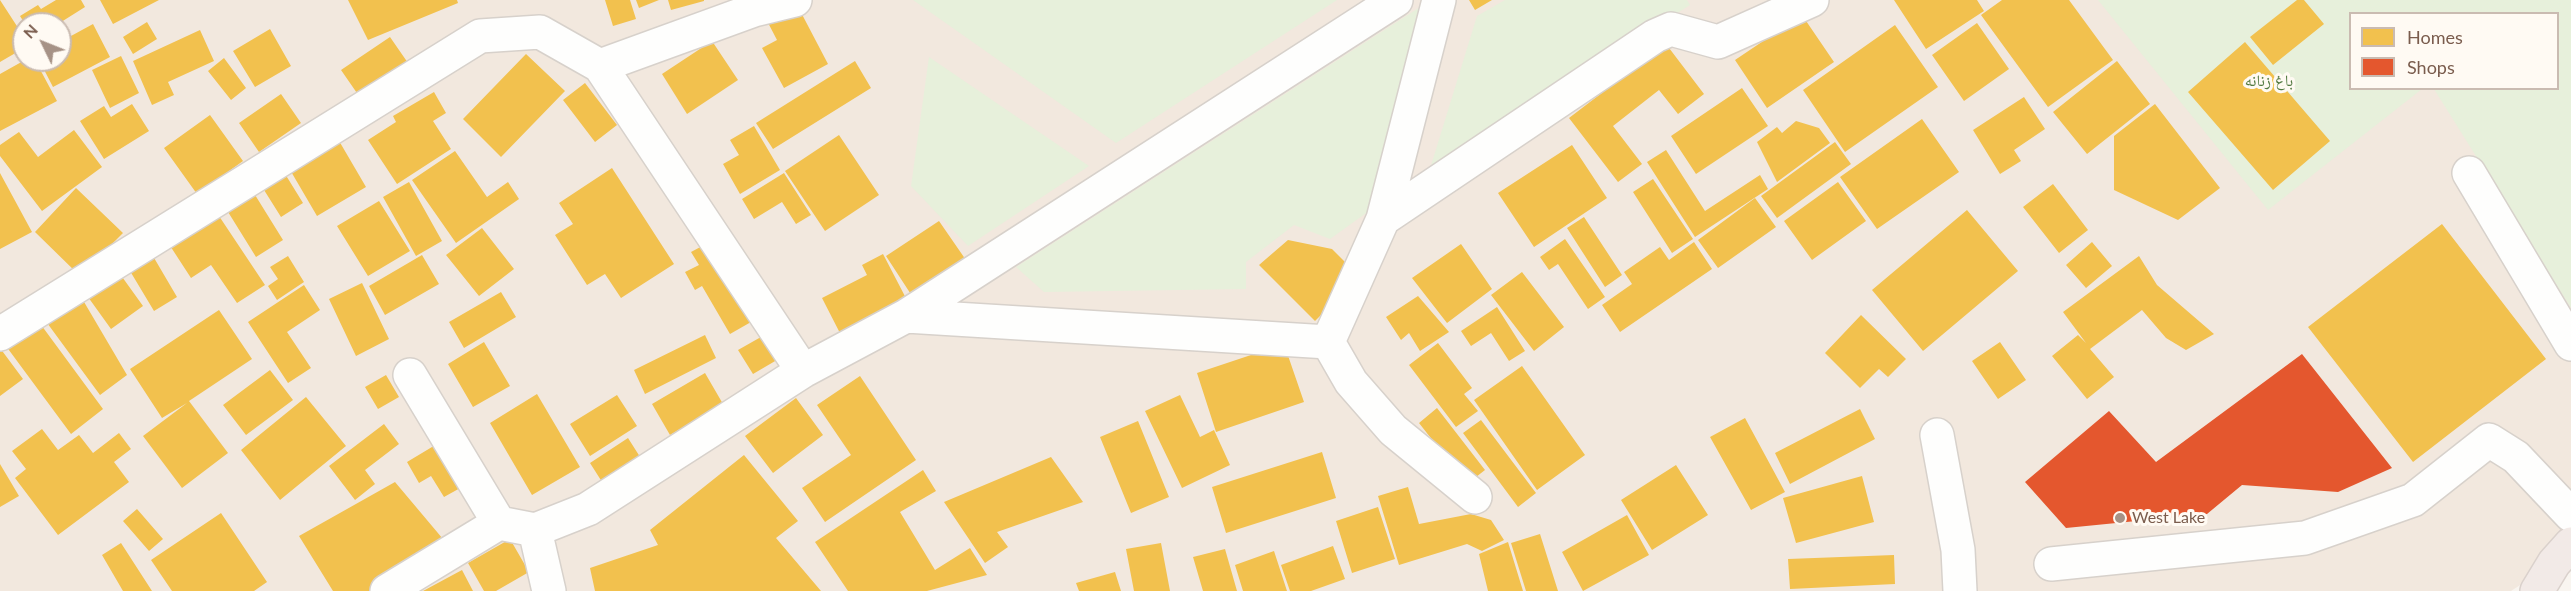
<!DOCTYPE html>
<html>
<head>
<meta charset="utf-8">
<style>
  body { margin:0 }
  #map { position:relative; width:2571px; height:591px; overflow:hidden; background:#f9f5f0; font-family:Lato,sans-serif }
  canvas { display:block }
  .legend { position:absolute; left:2349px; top:12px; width:210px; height:78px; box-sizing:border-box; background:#fffaf3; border:2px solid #cabbb1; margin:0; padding:8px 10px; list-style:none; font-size:18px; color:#7a5c4d }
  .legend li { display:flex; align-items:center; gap:12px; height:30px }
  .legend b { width:30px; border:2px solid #cabbb1 }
  .north { position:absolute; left:12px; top:12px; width:60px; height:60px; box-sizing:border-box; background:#fffaf3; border:2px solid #cabbb1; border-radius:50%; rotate:313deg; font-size:16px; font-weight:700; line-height:24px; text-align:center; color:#7a5c4d }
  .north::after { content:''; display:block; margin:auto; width:21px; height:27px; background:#a69286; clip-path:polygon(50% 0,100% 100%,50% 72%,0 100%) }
</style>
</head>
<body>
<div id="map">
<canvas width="2571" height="591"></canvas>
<ul class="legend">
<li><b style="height:16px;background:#f2c14e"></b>Homes</li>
<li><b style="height:16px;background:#e4572e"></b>Shops</li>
</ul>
<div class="north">N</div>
</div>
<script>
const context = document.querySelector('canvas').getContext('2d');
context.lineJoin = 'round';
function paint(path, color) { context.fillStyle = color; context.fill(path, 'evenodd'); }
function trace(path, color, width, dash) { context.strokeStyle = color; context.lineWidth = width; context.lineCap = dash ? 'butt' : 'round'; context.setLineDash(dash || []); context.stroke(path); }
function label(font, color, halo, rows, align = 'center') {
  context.font = font + ' Lato,"Noto Naskh Arabic",sans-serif'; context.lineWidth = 6; context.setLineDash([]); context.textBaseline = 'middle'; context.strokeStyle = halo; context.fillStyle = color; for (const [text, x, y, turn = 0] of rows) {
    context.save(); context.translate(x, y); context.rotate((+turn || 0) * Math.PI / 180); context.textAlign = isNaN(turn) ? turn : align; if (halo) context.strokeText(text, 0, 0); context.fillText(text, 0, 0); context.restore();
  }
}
paint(new Path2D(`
  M0,0H2571V544L2554,563L2511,591H0ZM2350,14H2558V88H2350ZM24,24H60V60H24Z`), '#f2e8de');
paint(new Path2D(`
  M913,0H1337L1116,143Z
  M1431,0L1376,206L1330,239L1294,225L1246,262V289L1044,292L1016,267Z
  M1505,0H1687L1690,5L1429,172L1477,16Z
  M2098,0H2571V308L2434,89L2558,88V14H2350V88L2422,89L2268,210Z
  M929,57L1089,166L968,246L911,186Z`), '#e7f0db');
paint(new Path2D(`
  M0,0L24,37V48L0,62Z
  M56,0H81L85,7L58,24H25L20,16L38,5L41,9Z
  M100,0H159L113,24Z
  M348,0H457L458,3L368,40Z
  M605,0H630L636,19L613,26Z
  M636,0H659L639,8Z
  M668,0H704V1L671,10Z
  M1469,0H1492L1475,10Z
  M1894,0H1977L1984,11L1926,49Z
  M2002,0H2069L2113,60L2048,107L1981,15Z
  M2297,0H2304L2324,24L2273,65L2250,37Z
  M795,1L828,64L784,88L762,48L777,40L765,17Z
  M1802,15L1834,62L1767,108L1735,60Z
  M147,22L157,39L133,54L123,37Z
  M1977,23L2009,69L1964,101L1932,55Z
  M93,24L110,57L53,87L39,60H60V42Z
  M1895,25L1938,87L1845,152L1803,90Z
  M270,29L291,66L255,87L233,51Z
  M200,30L214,61L168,82L174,95L152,105L133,61Z
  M390,37L408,63L359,96L341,70Z
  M712,41L738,80L687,114L662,74Z
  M2245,42L2330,141L2273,190L2188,92Z
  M1666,44L1704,94L1678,114L1659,90L1613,126L1642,164L1618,182L1569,118Z
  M526,54L565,91L501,157L463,119Z
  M121,56L139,93L110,108L92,70Z
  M224,58L246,88L231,100L208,71Z
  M25,60H35L57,101L0,131V74Z
  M855,61L871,88L773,149L756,123Z
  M2117,61L2150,104L2087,154L2053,112Z
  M585,83L617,125L595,142L563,100Z
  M1742,88L1768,126L1696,174L1671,136Z
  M434,92L446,113L433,121L451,149L397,184L368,140L396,122L393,116Z
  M281,94L301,123L259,152L239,123Z
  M2024,97L2045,129L2014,150L2021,161L2000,174L1973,130Z
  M132,104L149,131L104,159L80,121L104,106L111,117Z
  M2155,104L2220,188L2178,220L2114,190V136Z
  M210,115L243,161L197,194L164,148Z
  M1922,119L1959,172L1877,229L1840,177Z
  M1796,121L1819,128L1830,143L1777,182L1757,142L1777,127L1782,133Z
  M754,126L780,170L740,194L723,164L739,155L730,140Z
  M74,130L102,167L42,211L0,156V145L19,132L38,157Z
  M335,134L366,187L317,216L286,163Z
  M839,135L879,195L825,231L785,171Z
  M1835,142L1851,164L1777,218L1761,196Z
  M1572,145L1607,198L1534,247L1498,193Z
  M1666,150L1705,211L1760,175L1768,189L1695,237L1647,162Z
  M455,151L487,197L508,182L519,199L456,243L412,180Z
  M612,168L674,264L621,298L605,274L587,285L555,235L573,224L559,203Z
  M282,169L303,203L281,217L259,182Z
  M0,173L32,232L0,249Z
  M784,173L811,215L796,224L782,202L754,219L742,199Z
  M1653,179L1693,239L1672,253L1633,192Z
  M247,182L283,240L256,257L220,199Z
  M409,182L442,241L416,256L383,197Z
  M1838,182L1866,221L1812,260L1784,221Z
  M2053,184L2088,230L2059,253L2023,207Z
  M76,188L123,233L80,276L35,232Z
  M1755,198L1776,227L1718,268L1698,240Z
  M379,201L410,251L368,276L337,226Z
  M213,207L265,285L237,303L211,265L191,278L165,238Z
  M1967,210L2018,271L1923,351L1872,290Z
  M1584,217L1622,275L1605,287L1567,228Z
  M939,221L968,263L914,299L886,256Z
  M2442,224L2546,359L2413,462L2308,327Z
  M482,228L514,269L479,296L446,255Z
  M1565,239L1605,297L1588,309L1558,264L1549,270L1540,257Z
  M1288,240L1332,249L1351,268L1338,298L1315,321L1259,265Z
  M1694,242L1712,269L1620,332L1602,305L1632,284L1624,272L1660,247L1669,260Z
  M2092,242L2112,266L2086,288L2066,265Z
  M706,244L751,322L730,334L702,286L695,290L685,272L699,265L691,252Z
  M1461,244L1492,289L1447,323L1412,278Z
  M150,251L177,297L154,311L127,266Z
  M883,254L909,304L843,339L822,298L867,275L862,265Z
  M422,255L439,284L385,315L369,286Z
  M288,256L304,282L277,300L268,286L278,279L270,267Z
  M2139,256L2157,285L2214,334L2186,350L2166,338L2142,310L2090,349L2114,377L2087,399L2052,356L2078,335L2086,343L2063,312Z
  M115,267L143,306L111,329L83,290Z
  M1522,272L1564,327L1534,351L1491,295Z
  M362,283L389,339L356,356L329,299Z
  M304,285L320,310L287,332L311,368L288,383L248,322Z
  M77,290L127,375L100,395L42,316Z
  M501,292L516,317L464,348L449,322Z
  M1418,296L1449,332L1420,351L1409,333L1401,340L1386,317Z
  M1497,307L1525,351L1509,361L1491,333L1471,346L1461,331Z
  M219,310L252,359L189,401L228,453L182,488L143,436L187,403L162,418L130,369Z
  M1861,315L1906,359L1888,377L1879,369L1860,388L1825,353Z
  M36,318L103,409L71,434L3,342Z
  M768,333L782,357L753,374L738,350Z
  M705,335L716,358L645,394L634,370Z
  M484,342L510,386L473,407L448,364Z
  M2000,342L2026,380L1998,399L1972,361Z
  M1438,343L1472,388L1464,394L1478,411L1456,427L1409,365Z
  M1284,344L1304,402L1216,432L1197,373Z
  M0,348L23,379L0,396Z
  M1522,366L1585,455L1537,490L1474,400Z
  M270,370L293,400L246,435L223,405Z
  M705,373L723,404L670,435L652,404Z
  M386,375L399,397L378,409L365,387Z
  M860,376L916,460L825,522L802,488L851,455L817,405Z
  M537,394L580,467L532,495L490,423Z
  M617,395L637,426L590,456L570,424Z
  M1180,395L1200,437L1214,430L1230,465L1182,488L1145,411Z
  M306,397L346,446L280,500L241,450Z
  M796,398L823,435L773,473L745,436Z
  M1437,408L1485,470L1467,484L1419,423Z
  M1860,409L1875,439L1790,484L1775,453Z
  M1745,418L1785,492L1751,510L1710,437Z
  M1481,420L1536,493L1518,507L1463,433Z
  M1138,421L1169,497L1131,513L1100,437Z
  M384,424L399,444L365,470L375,484L355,500L329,466Z
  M42,429L58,450L79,435L93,453L119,433L131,449L114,462L129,482L58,535L15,478L26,469L12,451Z
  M628,438L642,460L604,485L590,463Z
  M437,444L462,487L444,497L431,476L419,483L407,462Z
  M1322,452L1336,498L1226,533L1212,487Z
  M744,455L798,521L776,538L821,591H595L590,568L658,545L650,530Z
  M1051,457L1083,502L997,532L1008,547L985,563L944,502Z
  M0,464L19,496L0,507Z
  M1676,465L1708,515L1652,550L1621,500Z
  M923,470L936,491L900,512L935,570L970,548L987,575L927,591H848L815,542Z
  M1862,476L1874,522L1796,543L1783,498Z
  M395,482L448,545L369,591H333L299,536Z
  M1408,487L1419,524L1471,514L1491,520L1504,540L1482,551L1467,544L1399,565L1378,496Z
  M1378,507L1395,559L1352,573L1336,521Z
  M137,509L163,539L149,551L123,521Z
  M221,513L267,582L254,591H172L151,560Z
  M1627,515L1649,555L1583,591L1562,552Z
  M1540,534L1558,591H1526L1511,543Z
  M510,539L529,572L496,591H484L468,563Z
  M1508,542L1523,591H1488L1479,554Z
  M121,543L152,591H123L102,555Z
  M1161,543L1170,591H1134L1126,549Z
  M1333,546L1345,579L1311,591H1290L1281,565Z
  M1225,549L1237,591H1203L1193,557Z
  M1274,551L1287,591H1243L1235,565Z
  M1894,555L1895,584L1790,589L1788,559Z
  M462,570L473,591H423Z
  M1115,572L1121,591H1079L1076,583Z`), '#f2c14e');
paint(new Path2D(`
  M2302,354L2392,468L2338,492L2242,485L2207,514L2066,528L2025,482L2109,411L2156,462Z`), '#e4572e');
const street = new Path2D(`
  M600,66L803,371
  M2469,173L2571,344
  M1383,219L1655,36L1671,29L1718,42L1812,0
  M906,316L1328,342
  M0,334L480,36L540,32L600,66L754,10L795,0
  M1328,342L1383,219L1439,0
  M1328,342L1351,382L1393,430L1475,497
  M410,375L499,523
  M1937,435L1958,550L1960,591
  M535,530L549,591
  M2051,564L2305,538L2413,500L2489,440L2516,457L2571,515
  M387,591L499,523L535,530L588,509L803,371L906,316L1396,0`);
const highway = new Path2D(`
  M2537,591L2554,563L2571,544`);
trace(street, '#d7d1cb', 36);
trace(highway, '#dad1cc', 36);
trace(street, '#fefefd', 33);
trace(highway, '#f2eae7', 33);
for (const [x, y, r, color] of [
  [2120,518,6,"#a69286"]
]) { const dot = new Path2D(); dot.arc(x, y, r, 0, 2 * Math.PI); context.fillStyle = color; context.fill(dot); trace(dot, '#fffaf3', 2); }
label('16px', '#537a41', '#fffaf3', [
  ["باغ زنانه",2269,81]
]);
label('16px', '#7a5c4d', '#fffaf3', [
  ["West Lake",2132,518]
], 'left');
</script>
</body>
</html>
